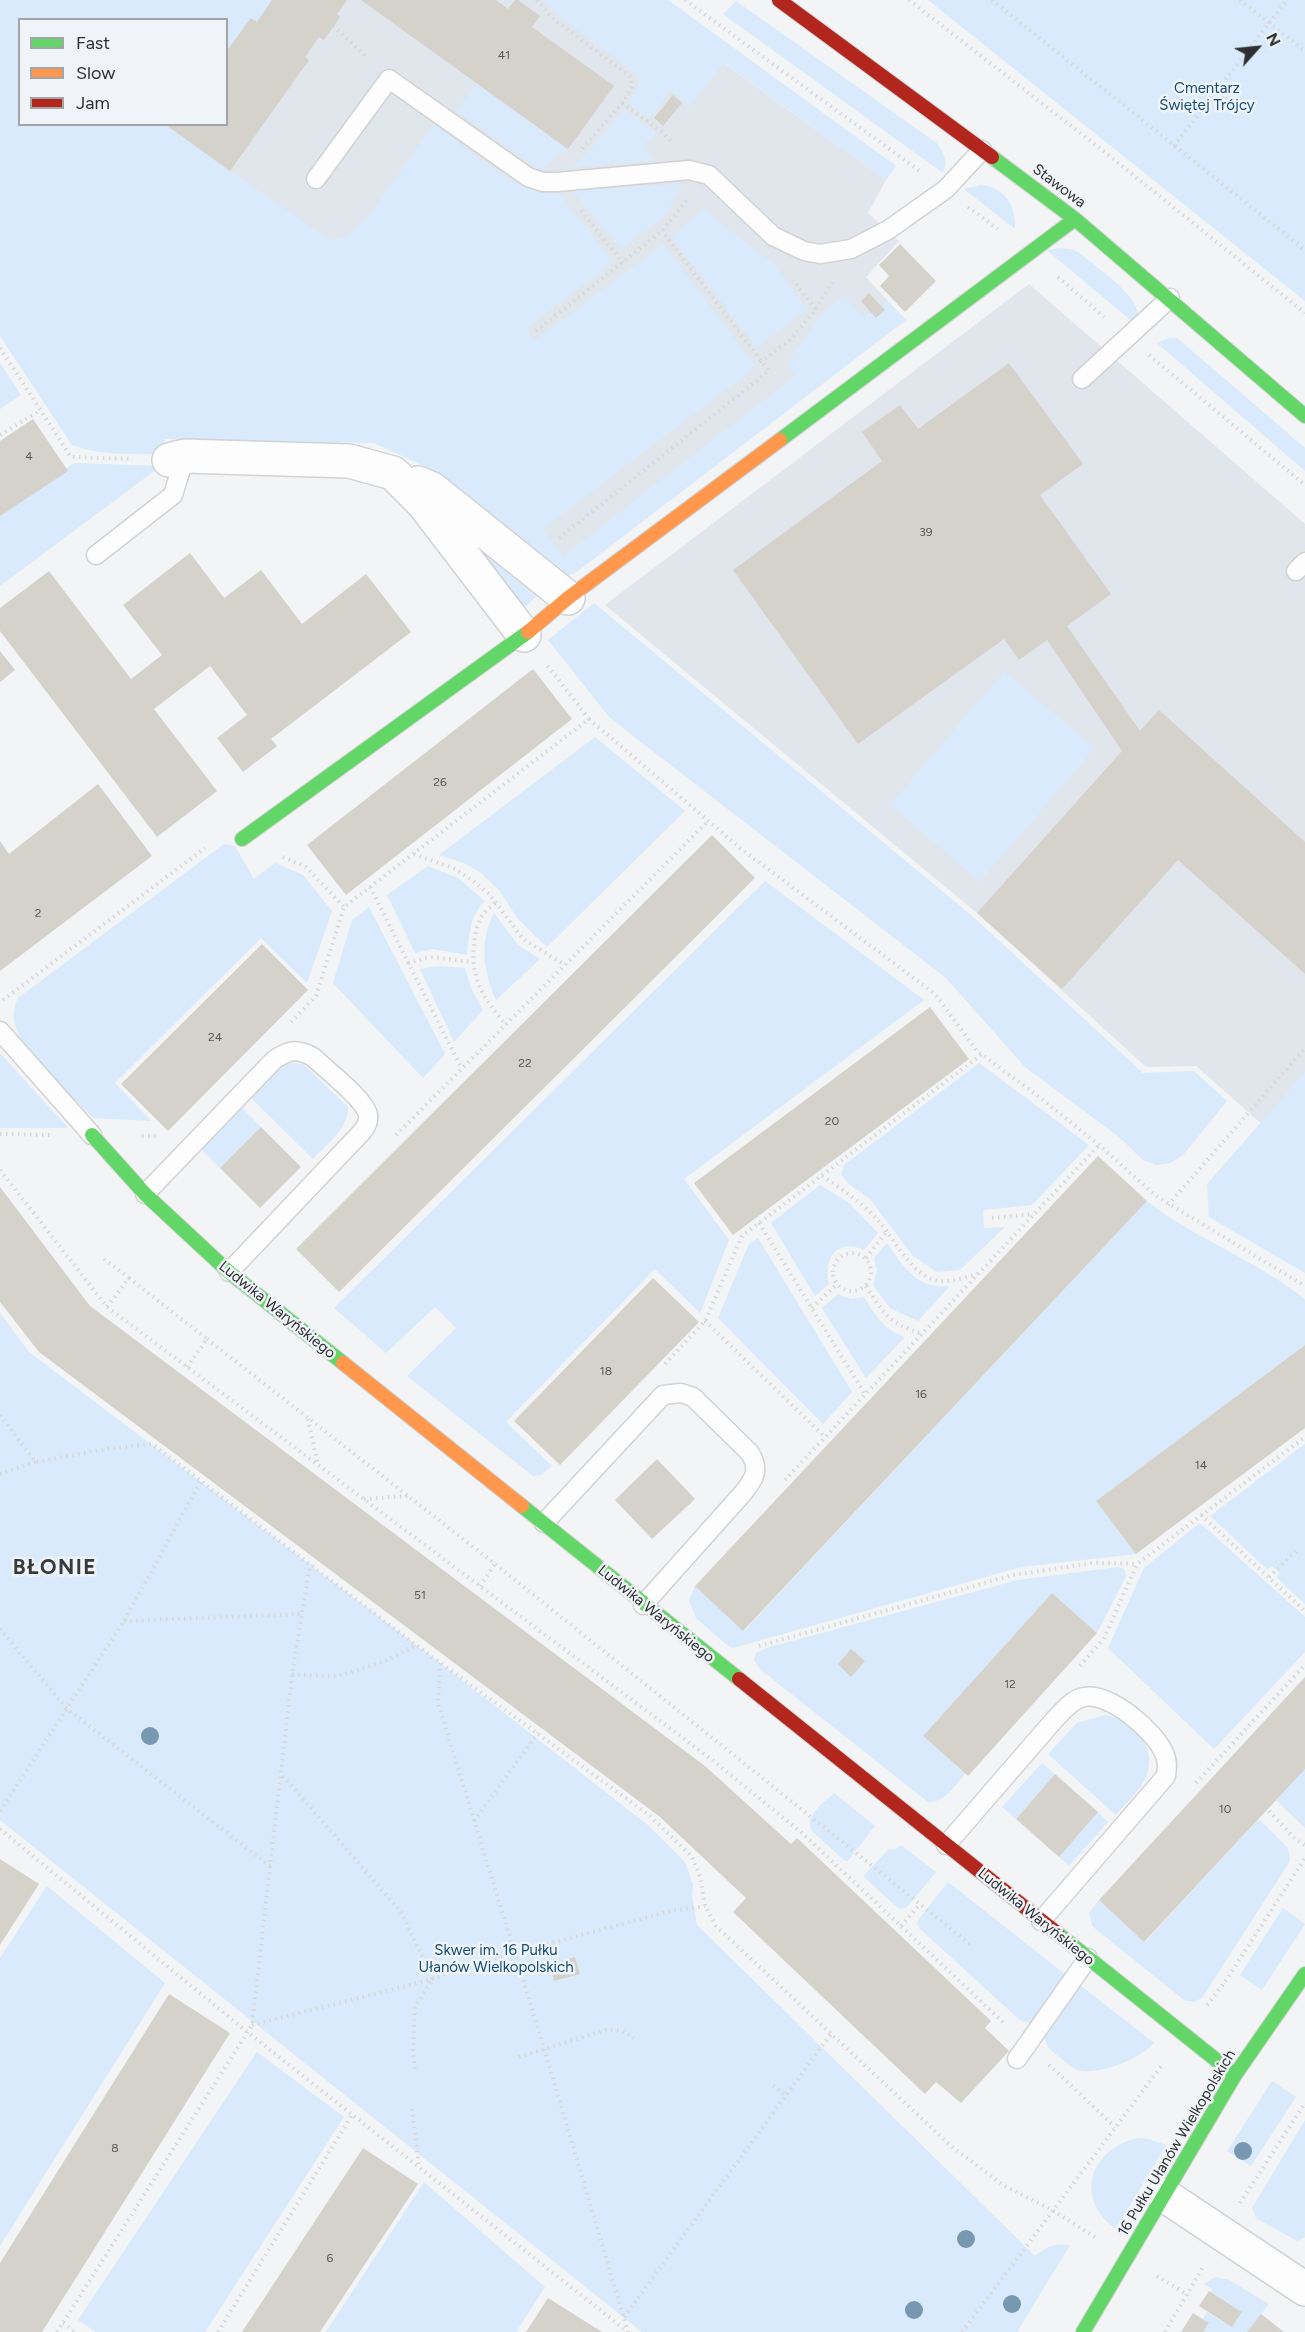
<!DOCTYPE html>
<html>
<head>
<meta charset="utf-8">
<style>
  body { margin:0 }
  #map { position:relative; width:1305px; height:2332px; overflow:hidden; background:#f2f4f6; font-family:Figtree,sans-serif }
  canvas { display:block }
  .legend { position:absolute; left:18px; top:18px; width:210px; height:108px; box-sizing:border-box; background:#f0f4f8; border:2px solid #a2a5a8; margin:0; padding:8px 10px; list-style:none; font-size:18px; color:#2e2f30 }
  .legend li { display:flex; align-items:center; gap:12px; height:30px }
  .legend b { width:30px; border:2px solid #a2a5a8 }
  .north { position:absolute; left:1227px; top:18px; width:60px; height:60px; -webkit-text-stroke:4px #f0f4f8; paint-order:stroke; rotate:63deg; font-size:16px; font-weight:700; line-height:24px; text-align:center; color:#2e2f30 }
  .north::after { content:''; display:block; margin:auto; width:21px; height:27px; background:#2e2f30; clip-path:polygon(50% 0,100% 100%,50% 72%,0 100%) }
</style>
</head>
<body>
<div id="map">
<canvas width="1305" height="2332"></canvas>
<ul class="legend">
<li><b style="height:8px;background:#63d668"></b>Fast</li>
<li><b style="height:8px;background:#ff974d"></b>Slow</li>
<li><b style="height:8px;background:#b3261e"></b>Jam</li>
</ul>
<div class="north">N</div>
</div>
<script>
const context = document.querySelector('canvas').getContext('2d');
context.lineJoin = 'round';
function paint(path, color) { context.fillStyle = color; context.fill(path, 'evenodd'); }
function trace(path, color, width, dash) { context.strokeStyle = color; context.lineWidth = width; context.lineCap = dash ? 'butt' : 'round'; context.setLineDash(dash || []); context.stroke(path); }
function label(font, color, halo, rows, align = 'center') {
  context.font = font + ' Figtree,sans-serif'; context.lineWidth = 5; context.setLineDash([]); context.textBaseline = 'middle'; context.strokeStyle = halo; context.fillStyle = color; for (const [text, x, y, turn = 0] of rows) {
    context.save(); context.translate(x, y); context.rotate((+turn || 0) * Math.PI / 180); context.textAlign = isNaN(turn) ? turn : align; if (halo) context.strokeText(text, 0, 0); context.fillText(text, 0, 0); context.restore();
  }
}
paint(new Path2D(`
  M0,0H636L886,180L868,213L899,241L866,277L901,316L566,573L385,422L0,154ZM20,20H226V124H20Z
  M1029,284L1305,524V1162L1196,1066L1146,1067L977,913L605,605Z`), '#e1e6ec');
paint(new Path2D(`
  M0,0H272L257,22L251,18L227,52L226,20H20V124L165,125L329,240L347,236L369,215L434,124C468,147 518,197 560,194L613,262L526,329L534,341L663,244L756,367L543,529L563,556L795,376L787,363L823,313L845,296L863,317L871,312L885,310L881,305L887,300L906,320L595,558L575,573L568,576L559,575L431,469L374,443L165,439L164,454C133,454 101,456 72,445L0,336Z
  M544,0H668L896,166L886,180L724,63L690,106L671,91L649,119L628,103L637,88L639,76L555,13Z
  M928,0H1305V301Z
  M736,1L938,144C944,154 948,161 943,173L723,14Z
  M477,84L568,149L540,170L456,111Z
  M624,108L657,134L644,144L653,161L573,167L602,137Z
  M683,184L663,218L621,249L572,191Z
  M981,185C1005,188 1016,205 1015,229L964,189Z
  M704,210L774,264L807,309L757,348L671,236Z
  M1060,248L1070,249L1078,252C1093,265 1138,294 1138,315C1137,318 1136,321 1135,324L1047,250Z
  M1168,338H1177L1305,448V471L1157,343Z
  M0,363L21,395L0,409Z
  M74,463L161,466L0,586V513Z
  M452,521L542,591L526,606L521,604Z
  M594,603L971,915L1143,1073L1194,1071L1227,1101L1183,1155L1170,1163L1157,1165L1143,1160L1119,1137L1025,1067L946,978L610,718L548,640Z
  M1004,671L1095,748L980,882L890,805Z
  M595,737L685,811L547,947L517,918L500,891L481,873L464,863L439,855Z
  M224,844L235,846L254,879L275,863L303,875L332,911L307,983L261,938L115,1083L151,1121L93,1118C73,1097 21,1051 15,1025C12,1015 14,1007 18,998Z
  M428,866L458,878L485,901C470,916 469,934 467,955L433,949L415,953L387,895Z
  M765,881L924,1000L684,1179L729,1240L700,1313L655,1269L506,1422L552,1466L541,1475L533,1476L407,1376L456,1328L435,1307L386,1353L334,1308Z
  M369,907L445,1054L423,1078L333,983L352,920Z
  M494,913L518,945L540,959L496,1000C483,970 479,943 494,913Z
  M439,966L465,968L471,988L483,1010L454,1042L420,969Z
  M0,1053L68,1128H0Z
  M289,1063L303,1064L348,1107C348,1129 328,1143 313,1159L250,1097L276,1070Z
  M979,1063L1089,1145L1032,1205L983,1210L984,1228L1005,1227L960,1270L937,1272L913,1256L870,1199L849,1184L841,1174L844,1165Z
  M1305,1072V1273L1209,1217L1207,1184Z
  M242,1108L261,1127L220,1168L201,1149Z
  M820,1185L849,1203L878,1233L864,1250C837,1237 823,1259 829,1284L815,1296L771,1223Z
  M1147,1201C1195,1239 1254,1259 1302,1297L1305,1300V1345L1096,1501L1136,1554L1021,1567L733,1648L727,1645L696,1618L689,1600L695,1586L744,1631Z
  M758,1238L852,1392L823,1424L718,1318L749,1244Z
  M887,1243C904,1267 917,1290 950,1286L918,1321L890,1308L873,1285L877,1270L874,1258Z
  M838,1294L850,1299L864,1297C874,1314 885,1331 905,1337L866,1378L822,1308Z
  M0,1313L29,1352L440,1663L649,1826L685,1862L693,1885L692,1895L697,1925L1035,2256C1046,2247 1056,2242 1070,2245L1017,2332H642L0,1820Z
  M1305,1444V1604L1276,1577L1280,1573L1272,1566L1268,1570L1210,1516Z
  M1200,1523L1305,1617V1652L1214,1749L1108,1648L1144,1568Z
  M1118,1567L1124,1569L1126,1576L1097,1633L1052,1593L923,1736L965,1774C955,1785 945,1803 928,1802L761,1670L754,1660L756,1653L766,1648L1018,1580Z
  M1105,1715C1132,1721 1159,1746 1146,1777C1140,1791 1126,1803 1116,1815L1048,1754L1077,1723Z
  M1042,1763L1055,1774L1016,1819L1002,1807Z
  M1305,1769V1828L1276,1800Z
  M834,1793L875,1826L848,1861H845L812,1831C804,1815 824,1803 834,1793Z
  M1098,1812L1108,1822L1069,1866L1059,1857Z
  M1259,1819L1288,1848L1290,1861L1202,1998L1194,2002L1184,2000L1092,1926L1089,1913L1099,1900L1145,1942Z
  M901,1845L936,1872L907,1907L899,1909L863,1876L889,1849H895Z
  M948,1882L1066,1975L1031,2023L1021,2021L919,1928L917,1923L919,1919Z
  M47,1886L165,1983L0,2246V1958Z
  M1283,1908L1305,1924L1262,1990L1240,1975Z
  M1080,1985L1154,2043C1139,2059 1105,2073 1082,2071C1073,2070 1065,2061 1058,2056C1050,2050 1044,2045 1045,2034Z
  M257,2052L344,2117L205,2332H96L78,2320Z
  M1272,2081L1296,2097L1251,2166L1227,2151Z
  M1305,2120V2237L1297,2241L1256,2218L1252,2208Z
  M1138,2138L1149,2139L1166,2145L1116,2229C1074,2199 1089,2149 1138,2138Z
  M424,2182L545,2287L516,2332H326Z
  M1215,2277L1229,2280L1269,2304L1247,2332H1203L1209,2324L1202,2320L1207,2312L1232,2327L1242,2312L1211,2292L1212,2289L1204,2284Z`), '#d8eafb');
paint(new Path2D(`
  M272,0H347L337,14L340,17L324,40L319,37L305,57L309,60L230,171L165,124H226V52L251,18L257,22Z
  M361,0H496L508,9L515,0H518L540,16L532,27L614,86L568,149Z
  M673,95L682,103L663,126L654,118Z
  M900,244L936,281L905,312L880,286L889,276L879,265Z
  M869,293L885,310L876,318L861,301Z
  M1009,363L1083,464L1040,495L1111,594L1067,626L1140,731L1159,710L1305,842V974L1178,860L1062,989L977,913L1122,751L1047,640L1019,660L1004,639L858,744L733,570L882,461L862,432L900,405L918,429Z
  M33,419L68,471L0,516V441Z
  M190,553L224,598L261,570L302,624L366,574L411,632L271,739L277,746L243,772L217,738L247,715L210,666L154,709L217,791L157,837L0,631V608L49,571L131,679L162,655L123,605Z
  M0,651L15,670L0,682Z
  M533,669L572,719L346,895L307,845Z
  M98,784L152,856L0,971V841L9,854Z
  M712,835L755,878L339,1292L296,1249Z
  M262,944L308,990L168,1131L121,1084Z
  M930,1007L969,1059L733,1235L694,1183Z
  M261,1127L301,1167L260,1208L220,1168Z
  M1098,1156L1147,1201L743,1631L695,1586Z
  M0,1187L90,1306L705,1766L791,1844L797,1838L991,2021L985,2028L1009,2051L961,2103L936,2082L925,2094L733,1912L746,1898L660,1817L39,1352L0,1302Z
  M653,1278L699,1322L560,1465L514,1421Z
  M1305,1345V1428L1136,1554L1096,1501Z
  M657,1459L695,1499L652,1539L615,1500Z
  M1052,1593L1097,1633L968,1776L923,1736Z
  M851,1649L865,1661L851,1677L838,1664Z
  M1305,1677V1769L1144,1942L1099,1900Z
  M1055,1774L1098,1812L1059,1857L1016,1819Z
  M0,1859L39,1884L0,1945Z
  M575,1957L580,1974L554,1981L550,1964Z
  M169,1994L230,2033L42,2332H0V2263Z
  M363,2148L418,2184L320,2332H242Z
  M1209,2291L1242,2312L1232,2327L1199,2306Z
  M548,2298L602,2332H526Z
  M1193,2313L1209,2323L1203,2332H1181Z
  M1261,2314L1284,2332H1247Z`), '#d4d2cb');
const lane = new Path2D(`
  M316,179L389,79L528,177L543,182H557L689,170L709,175L773,236L804,251L820,254L851,249L888,230L946,189L982,150
  M1082,379L1170,298
  M96,555L173,495L185,456
  M1296,571L1305,562
  M0,1031L92,1135
  M145,1194L274,1060C288,1050 297,1048 313,1057C325,1069 365,1099 368,1115C369,1124 364,1130 358,1136L229,1272
  M544,1523L663,1395L681,1393L693,1397L750,1453C760,1470 755,1478 743,1493L643,1605
  M946,1845L1055,1719C1063,1711 1072,1699 1084,1697C1109,1692 1155,1731 1164,1753C1168,1761 1167,1768 1166,1776L1041,1921
  M1017,2059L1088,1958`);
const street = new Path2D(`
  M169,460L185,456L349,461L393,473L423,503L524,635
  M418,483L432,489L568,598
  M1164,2195L1305,2289`);
const fast = new Path2D(`
  M992,157L1075,219L1305,416
  M780,440L1075,219
  M242,839L528,632
  M92,1135L145,1194L229,1272L343,1363
  M522,1506L739,1679
  M1057,1933L1235,2075
  M1083,2332L1235,2075L1305,1974`);
const slow = new Path2D(`
  M528,632L568,598L780,440
  M343,1363L522,1506`);
const jam = new Path2D(`
  M779,0L992,157
  M739,1679L1057,1933`);
trace(lane, '#d0d2d3', 21);
trace(street, '#d0d2d3', 36);
trace(fast, '#d0d2d3', 16);
trace(slow, '#d0d2d3', 16);
trace(jam, '#d0d2d3', 16);
trace(new Path2D(`
  M537,0L552,18L631,77L632,87L622,103L582,149
  M685,0L921,172
  M909,0L1102,150L1305,313
  M992,0L1305,250
  M1240,0L1305,51
  M333,26L368,58
  M622,103L662,132L672,142
  M1174,146L1287,0
  M968,207L998,229
  M581,211L623,263
  M1058,277L1104,317
  M816,309L832,282
  M536,331L662,231L687,200
  M0,348L71,457L133,459
  M1149,355L1305,485
  M760,362L788,342L816,309L793,280
  M0,435L41,410
  M559,538L769,371L662,231
  M589,719L740,848L935,994L977,1051L1038,1096L1099,1145L1156,1196L1305,1286
  M414,854L453,868L472,880L490,895L523,939L565,965
  M283,857L306,867L344,907
  M370,887L462,1069
  M495,903C491,907 485,911 482,916C477,924 475,935 474,944C470,979 484,999 506,1025
  M408,963L430,957L472,962
  M3,1000L205,848
  M291,1022L316,996L344,907L589,719L547,665
  M0,1134L50,1135
  M396,1135L708,821
  M142,1136H158
  M0,1170L107,1307L711,1759L802,1833L1006,2025
  M822,1176C841,1188 859,1201 874,1216C892,1234 910,1274 935,1280C949,1283 964,1278 977,1274
  M1168,1205L1305,1048
  M992,1218L1034,1214
  M759,1223L865,1394
  M833 1272a19 19 0 1 1 38 0a19 19 0 1 1-38 0Z
  M866,1258L887,1231
  M104,1259L129,1278L107,1307
  M129,1278L207,1339L187,1367
  M866,1286C885,1316 887,1321 922,1334
  M812,1308L837,1284
  M705,1321L825,1437
  M207,1339L495,1564L971,1945
  M665,1364L705,1321L742,1236L982,1054
  M0,1415L36,1462L105,1449L152,1444L416,1645L649,1815L692,1857L700,1876L705,1906L716,1926L951,2146L1003,2185L1052,2210L1095,2237
  M308,1419L318,1465
  M0,1474L36,1462
  M785,1480L1099,1145
  M364,1499L408,1496
  M1201,1515L1305,1611
  M1269,1577L1297,1550
  M480,1586L495,1564
  M124,1621L302,1614
  M0,1629L66,1708L271,1867
  M759,1646L1013,1575L1093,1563L1137,1564
  M440,1663L438,1703L544,2048L628,2332
  M1080,1666L1104,1638L1137,1564L1305,1437
  M292,1675L339,1676L383,1662L416,1645
  M283,1776L401,1912L433,1979L415,2007L413,2049L415,2073
  M1196,1783L1305,1665
  M0,1811L124,1621L201,1481
  M1269,1811L1295,1839L1305,1845
  M474,1821L538,1733
  M0,1829L246,2031L628,2332
  M901,1926L920,1904
  M1207,2005L1227,1979L1305,1858
  M252,2025L433,1979L463,1967L670,1911L705,1906
  M519,2057L606,2030L622,2031L634,2038
  M1049,2065L1115,2127
  M773,2086L787,2096
  M412,2109L419,2167
  M1240,2203L1305,2103
  M1157,2276L1188,2295
  M624,2317L831,2034
  M63,2323L75,2332
  M57,2332L252,2025L292,1675L310,1564
  M218,2332L352,2115
  M962,2332L1163,2064
  M1165,2332L1203,2267`), '#d7d7d7', 4, [1.5, 4.5]);
trace(lane, '#fdfdfe', 18);
trace(street, '#fdfdfe', 33);
trace(fast, '#63d668', 14);
trace(slow, '#ff974d', 14);
trace(jam, '#b3261e', 14);
context.fillStyle = '#7798b0';
for (const [x, y] of [
  [150,1736],
  [1243,2151],
  [966,2239],
  [1012,2304],
  [914,2310]
]) { context.beginPath(); context.arc(x, y, 9, 0, 2 * Math.PI); context.fill(); }
label('12px', '#585857', null, [
  ["41",504,55],
  ["4",29,456],
  ["39",926,532],
  ["26",440,782],
  ["2",38,913],
  ["24",215,1037],
  ["22",525,1063],
  ["20",832,1121],
  ["18",606,1371],
  ["16",921,1394],
  ["14",1201,1465],
  ["51",420,1595],
  ["12",1010,1684],
  ["10",1225,1809],
  ["8",115,2148],
  ["6",330,2258]
]);
label('15px', '#124d77', '#f0f4f8', [
  ["Cmentarz",1207,89],
  ["Świętej Trójcy",1207,106],
  ["Skwer im. 16 Pułku",496,1951],
  ["Ułanów Wielkopolskich",496,1968]
]);
label('15px', '#2e2f30', '#f0f4f8', [
  ["Stawowa",1059,186,37],
  ["Ludwika Waryńskiego",277,1310,39],
  ["Ludwika Waryńskiego",656,1614,39],
  ["Ludwika Waryńskiego",1036,1917,39],
  ["16 Pułku Ułanów Wielkopolskich",1177,2143,-59]
]);
context.letterSpacing = '1.5px';
label('bold 21px', '#383b3e', '#f0f4f8', [
  ["BŁONIE",55,1568]
]);
context.letterSpacing = '0px';
</script>
</body>
</html>
